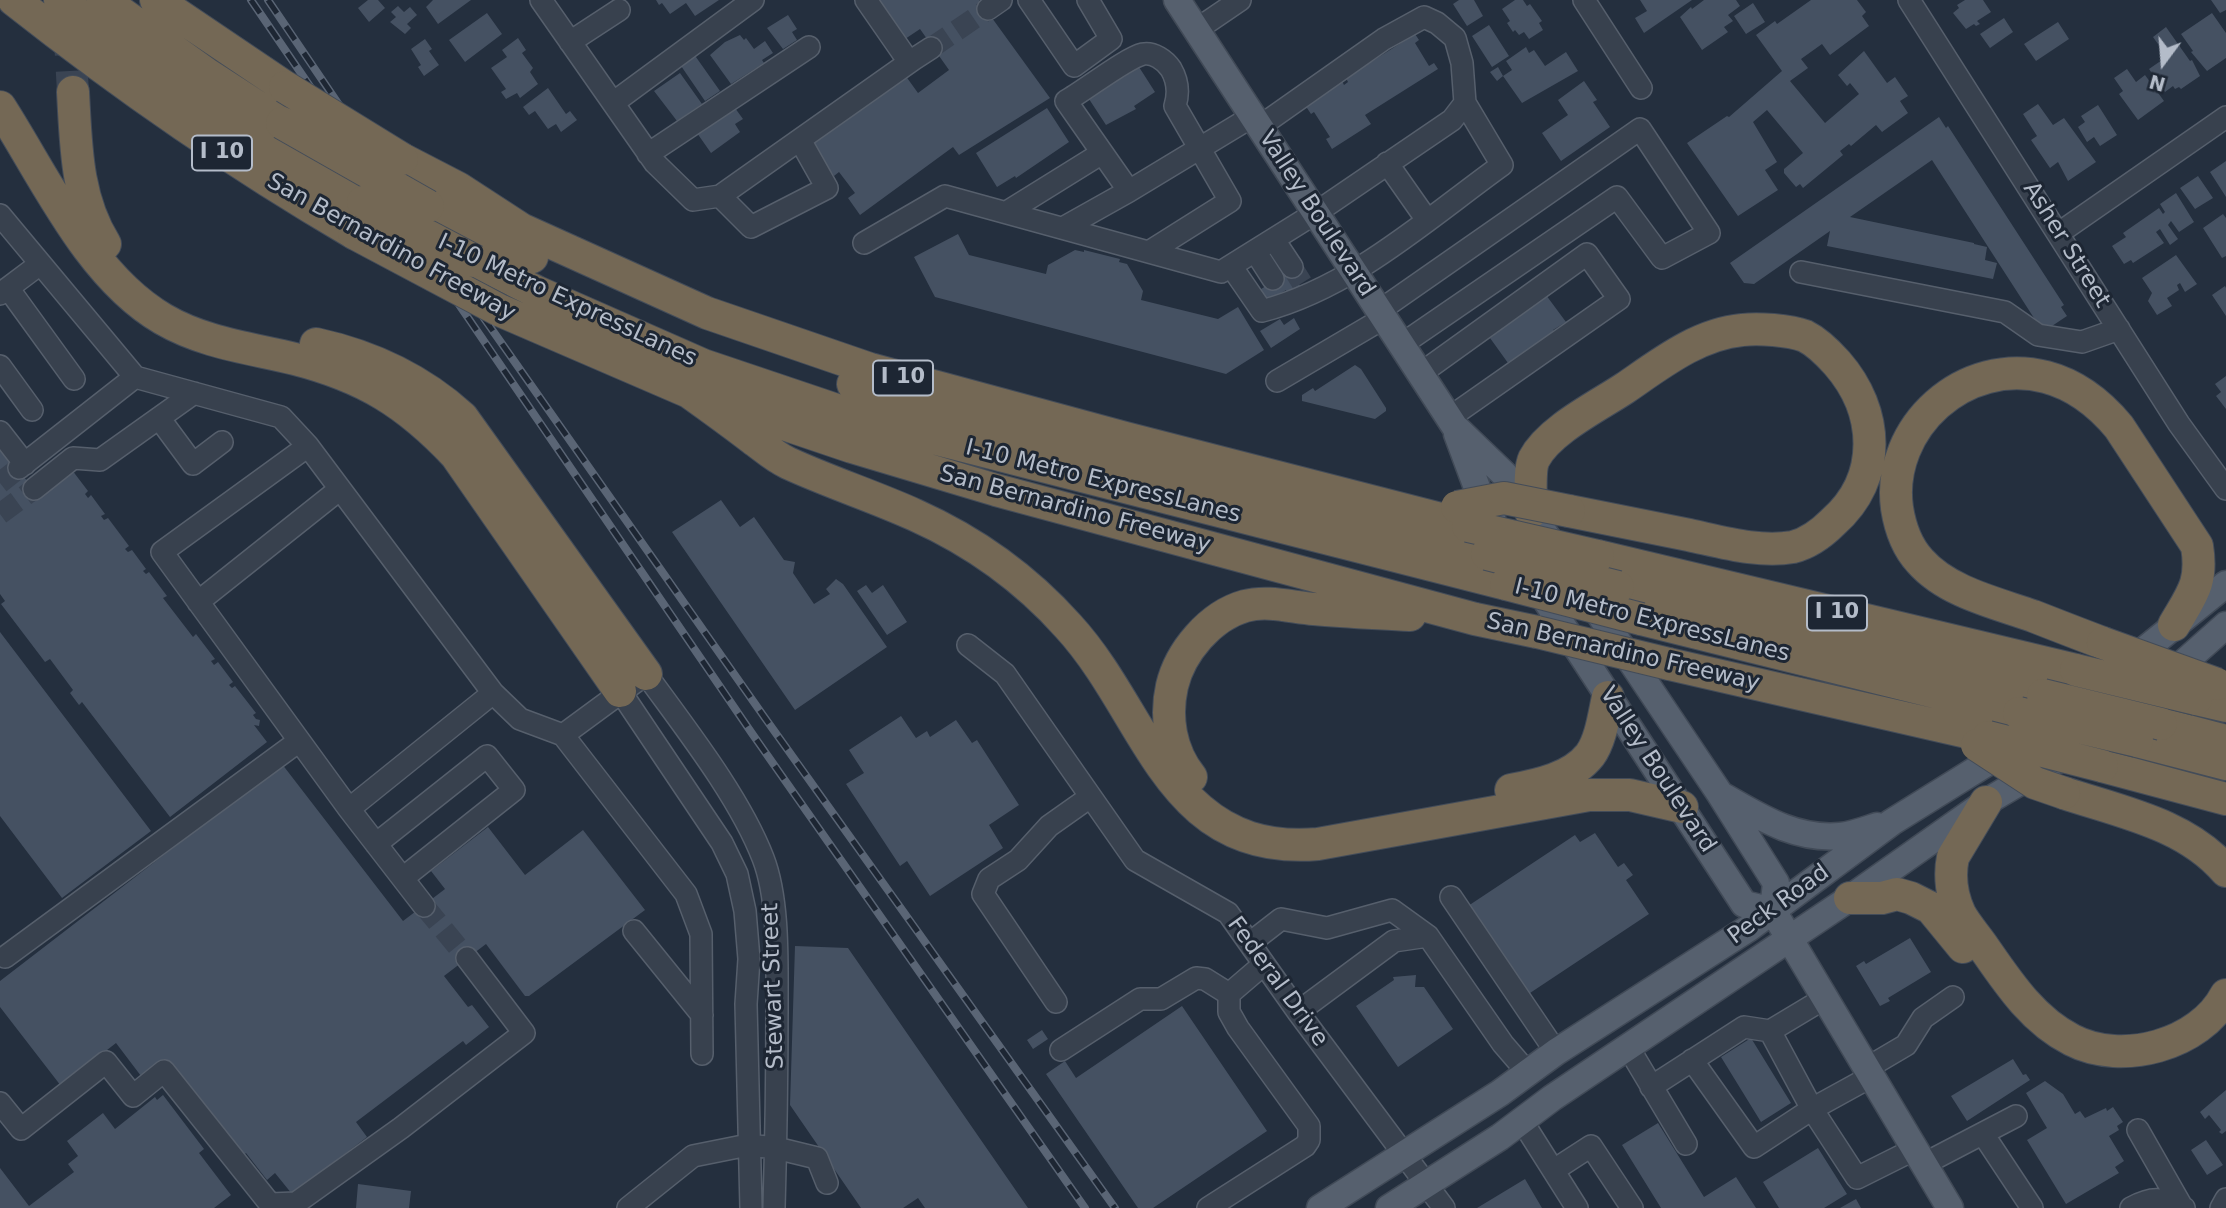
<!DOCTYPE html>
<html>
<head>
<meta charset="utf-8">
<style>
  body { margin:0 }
  #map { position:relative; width:2226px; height:1208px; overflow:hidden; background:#242f3e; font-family:"DejaVu Sans",sans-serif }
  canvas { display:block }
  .north { position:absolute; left:2128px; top:28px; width:70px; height:70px; -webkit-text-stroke:5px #1d2633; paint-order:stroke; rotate:196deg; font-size:19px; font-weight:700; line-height:28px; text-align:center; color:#b4bcc9 }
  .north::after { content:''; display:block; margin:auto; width:24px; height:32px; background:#b4bcc9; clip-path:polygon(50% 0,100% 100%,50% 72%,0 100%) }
</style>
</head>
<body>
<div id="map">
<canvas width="2226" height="1208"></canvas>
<div class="north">N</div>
</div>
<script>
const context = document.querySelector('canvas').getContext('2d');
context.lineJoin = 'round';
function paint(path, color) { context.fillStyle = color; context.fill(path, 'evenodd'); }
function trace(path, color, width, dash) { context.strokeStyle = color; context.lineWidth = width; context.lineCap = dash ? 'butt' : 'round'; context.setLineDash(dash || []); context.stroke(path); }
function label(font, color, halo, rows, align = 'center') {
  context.font = font + ' "DejaVu Sans",sans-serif'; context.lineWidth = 6; context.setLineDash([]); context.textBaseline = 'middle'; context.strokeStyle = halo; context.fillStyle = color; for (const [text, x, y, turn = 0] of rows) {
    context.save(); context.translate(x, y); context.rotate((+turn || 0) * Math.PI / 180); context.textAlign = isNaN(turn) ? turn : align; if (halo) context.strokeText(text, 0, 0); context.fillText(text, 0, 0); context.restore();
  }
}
paint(new Path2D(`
  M368,0H378L385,8L369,22L358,8Z
  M433,0H471L438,24L426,7Z
  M656,0H719L695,16L686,3L670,14L662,3L659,5Z
  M877,0H979L1050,98L959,155L953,147L860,215L848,198L855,193L839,172L834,176L810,143L905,75L918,93L949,70L920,29L905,39Z
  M1459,0H1474L1483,16L1467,26L1453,4Z
  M1515,0H1523L1527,6L1530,4L1542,21L1539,23L1543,30L1529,39L1524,32L1519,35L1515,30L1513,32L1507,23L1510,21L1502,9Z
  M1640,0H1692L1644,33L1635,18L1647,11Z
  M1704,0H1736L1740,6L1728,15L1733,21L1724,27L1728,32L1702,50L1680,17L1691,7L1692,9Z
  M1811,0H1857L1866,12L1862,16L1869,26L1830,55L1822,44L1801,59L1808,68L1790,81L1825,123L1859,94L1850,83L1847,86L1838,75L1864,51L1887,83L1895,77L1908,96L1900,101L1908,113L1882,132L1876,125L1851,146L1849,144L1840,151L1843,155L1803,188L1800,184L1796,187L1784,173V169L1803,153L1767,110L1753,122L1777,162L1765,170L1778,190L1738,216L1687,143L1727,116L1729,117L1782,71L1756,35L1775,21L1777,24Z
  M1965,0H1983L1991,12L1977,21L1980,24L1976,26L1974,24L1966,29L1953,13L1959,8L1957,5Z
  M2211,0H2226V10L2220,13Z
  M1753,3L1765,22L1746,34L1734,16Z
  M398,6L404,12L410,7L417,15L407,24L411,28L405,34L390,22L396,17L391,12Z
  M487,13L502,34L465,62L449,40Z
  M2212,13L2226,33V58L2207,71L2191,52L2193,51L2181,34Z
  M788,15L797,29L792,32L797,40L783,49L767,28Z
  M2004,18L2013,32L1990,48L1980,34Z
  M2058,22L2069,39L2036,61L2024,44Z
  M1489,25L1509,56L1492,67L1472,36Z
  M2166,27L2190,61L2192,60L2200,76L2181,89L2179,87L2175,89L2173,86L2165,92L2149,69L2162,60L2161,57L2165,54L2153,37Z
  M1415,34L1419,40L1415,43L1429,66L1434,63L1438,69L1365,115L1371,124L1332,149L1326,139L1330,137L1314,112L1311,114L1305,105L1342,81L1344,85L1348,82L1346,78Z
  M740,35L744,40L746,38L754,49L765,41L773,53L762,60L764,63L731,84L710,55L725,42Z
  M518,38L526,50L522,53L533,68L530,72L538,84L520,98L517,93L506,99L501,92L506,89L491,68L507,57L502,50Z
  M425,39L432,49L429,51L439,65L424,76L418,67L421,65L411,49Z
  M1526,47L1529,53L1534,50L1545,66L1566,52L1578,71L1522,103L1503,76L1497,81L1490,72L1498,67L1503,76L1512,70L1506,61Z
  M691,50L720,91L705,101L677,60Z
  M1139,67L1155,92L1134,106L1136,109L1106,125L1089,99L1120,76L1122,78Z
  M2127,69L2136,82L2145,75L2164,101L2138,120L2119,94L2123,91L2114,78Z
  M680,73L702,104L677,121L654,91Z
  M1584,81L1597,100L1593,102L1610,127L1561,161L1542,133L1568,115L1558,100Z
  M548,88L566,114L570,111L577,120L561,132L556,124L548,129L535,111L529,115L523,107Z
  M2038,104L2053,125L2064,118L2096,162L2068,181L2058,162L2050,168L2031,140L2037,136L2023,114Z
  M2098,105L2117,135L2100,146L2094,137L2087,142L2078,127L2085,122L2081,116Z
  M735,108L743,119L735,124L740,132L711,153L697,133Z
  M1047,108L1069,142L1016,178L1015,176L997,187L976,153Z
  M1939,117L1946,128L1948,126L2064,305L2061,307L2067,316L2043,332L1932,160L1850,217L1974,243V244L1987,247L1985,260L1997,263L1993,279L1827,246L1830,231L1754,284L1744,283L1730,263Z
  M2226,161V197L2210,172Z
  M2198,176L2213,198L2195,209L2180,188Z
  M2176,193L2194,222L2179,232L2171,221L2168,225L2178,239L2170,245L2160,229L2156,232L2164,243L2133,263L2131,260L2124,264L2112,246L2126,237L2123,233L2159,208L2163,214L2165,212L2160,204Z
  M2223,214L2226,218V256L2222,258L2203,228Z
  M958,234L969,255L1046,274L1048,265L1075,250L1084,252V250L1120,259L1119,262L1127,264L1143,291L1141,300L1218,319L1238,307L1264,350L1226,374L935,297L914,257Z
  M2176,255L2197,284L2185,292L2180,283L2177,285L2179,290L2167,298L2172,306L2157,315L2148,301L2152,293L2142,278Z
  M1300,265L1307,276L1298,282L1300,286L1288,294L1286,290L1261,306L1253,294Z
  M2225,286L2226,288V316L2212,295Z
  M1546,295L1566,322L1553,330L1555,333L1539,345L1537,343L1522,354L1524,357L1514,365L1511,361L1508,363L1490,338L1508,324L1507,322Z
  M1294,318L1300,329L1271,348L1260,331L1280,319L1284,325Z
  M1355,365L1361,369L1386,408V411L1375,419L1302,401V395L1313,388L1315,391Z
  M2226,376V409L2216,396L2221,392L2215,384Z
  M0,446L31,486L72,470L88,491L85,494L88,498L91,495L105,514L101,516L104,520L108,518L129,546L125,549L128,552L132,550L146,569L143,571L146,574L149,572L167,596L163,598L193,637L196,634L215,659L211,661L214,665L218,662L233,682L229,685L232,688L235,686L256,713L253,715L256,719L260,720L259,726L254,725L267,742L170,817L82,702L79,705L70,693L73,690L50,659L45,662L1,604L5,601L0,594Z
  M721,500L740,527L754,517L784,560L795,562L793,573L814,604L830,594L826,589L836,579L843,584L887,647L795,710L672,532Z
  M866,585L872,593L883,585L907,622L887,635L857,591Z
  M0,632L151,831L62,898L0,816Z
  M901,716L916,738L927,731L930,737L956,720L972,743L977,740L1019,805L989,825L1003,848L930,896L907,861L900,866L846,784L864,773L849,750Z
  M282,764L403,921L445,889L431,871L488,827L525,875L583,830L645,910L529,996H525L486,944L444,976L468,1007L472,1005L489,1027L466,1045L463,1041L356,1122L367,1137L292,1194L275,1173L267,1180L246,1153L240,1158L164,1059L141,1076L116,1043L61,1086L0,1007V981Z
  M1595,833L1618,867L1624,863L1633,875L1626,880L1649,914L1527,995L1468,906L1575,835L1580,842Z
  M1910,938L1931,972L1888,998L1890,1001L1880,1006L1856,966L1864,961L1866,964Z
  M795,946L848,948L1028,1208H925L918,1198L903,1208H861L790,1105Z
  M1416,975L1415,987H1424L1453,1029L1398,1067L1356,1006L1394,980L1393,977Z
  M1182,1006L1267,1131L1153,1208H1138L1046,1074L1065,1061L1076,1078Z
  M1042,1030L1048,1039L1033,1049L1027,1040Z
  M1751,1038L1791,1103L1761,1122L1721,1057Z
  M2013,1059L2023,1075L2026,1074L2030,1080L1967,1121L1951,1096Z
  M2045,1081L2063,1094L2075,1114L2080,1111L2085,1118L2106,1108L2107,1111L2113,1107L2123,1122L2117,1126L2119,1130L2109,1136L2124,1161L2115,1167L2119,1173L2066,1204L2027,1140L2047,1128L2026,1093Z
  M2226,1090V1131L2222,1134L2219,1132L2221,1130L2209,1115L2205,1119L2200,1112Z
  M163,1095L204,1149L199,1153L231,1195L214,1208H0V1168L29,1206L74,1172L68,1164L78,1156L67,1141L103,1113L115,1129L155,1097L157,1100Z
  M1658,1123L1704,1197L1736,1177L1756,1208H1661L1622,1145Z
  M2206,1140L2223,1165L2207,1175L2191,1150Z
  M1818,1148L1847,1194L1824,1208H1779L1763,1182Z
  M1525,1179L1542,1208H1477Z
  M358,1184L411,1191L409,1208H356Z
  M1856,1199L1861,1208H1840Z`), '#455162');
trace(new Path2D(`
  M931,48L988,9
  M1292,267L1302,283
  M0,483L19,468
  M0,514L34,489
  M424,906L467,958`), '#3a4453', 21, [21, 10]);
trace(new Path2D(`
  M69,23L73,92`), '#3a4453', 32, [32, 16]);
const minor = new Path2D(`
  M541,0L655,163L693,200L720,196
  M866,0L909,62
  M1029,0L1074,66L1111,39L1088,0
  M1584,0L1641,88
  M1909,0L2179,424L2226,489
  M988,9L1001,0
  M1196,30L1240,0
  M570,42L619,10
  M613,103L753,0
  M800,140L827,188L751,227L720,196L914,59L931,48
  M648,154L809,47
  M1387,163L1427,220
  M1129,191L1066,101C1084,91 1126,58 1143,54C1153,52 1165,60 1171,69C1178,81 1179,93 1175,106L1230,201L1149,252
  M1007,212L1102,153
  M0,215L135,377L281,417L308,446L493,693L520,719L563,735L646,674C685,728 739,796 763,858C779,899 777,961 777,1006C777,1073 776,1140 774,1208
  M1063,228L1129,191L1253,116
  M2059,233L2226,117
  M1274,240L1292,267
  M864,243L945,196L1221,272L1314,214L1452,120L1465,103
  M1255,251L1273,279
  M1231,266L1262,311C1353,287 1427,219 1502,165L1465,103L1462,63L1455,38L1437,23L1424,17L1384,39L1259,127
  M1801,272L2005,312L2038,335L2082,342L2119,329
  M8,288L74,379
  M0,294L40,264
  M1379,311L1640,129L1709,233L1662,258L1617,197L1401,345
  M0,366L32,410
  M1420,374L1587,254L1619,299L1449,418
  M1277,381L1384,318
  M159,418L193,464L222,442
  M0,432L25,464
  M308,446L162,552L349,809L424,906
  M19,468L135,377
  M34,489L73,458L100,460L194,393
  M198,602L340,489
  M968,645L1005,674L1135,860L1228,913L1298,1012L1444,1208
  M620,691L722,843L737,874L745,911L749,959L746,1004L751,1208
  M563,735L686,894L701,934L702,1054
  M349,809L493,693
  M376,844L487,756L514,790L403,878
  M1451,897L1556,1052
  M634,931L702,1015
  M1250,943L1281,919L1327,928L1392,910L1428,936
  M5,957L299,741
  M1056,1002L983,894L989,879L1018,860L1049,826L1090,797
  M1298,1012L1394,941L1428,936L1503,1044L1528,1073
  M1770,1031L1812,1109L1857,1178L1915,1149
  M1628,1047L1686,1144
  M1061,1050L1140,999H1161L1196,978L1205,979L1229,994
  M1692,1060L1754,1147L1812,1109L1872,1076
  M1867,1068L1906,1045L1923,1018L1953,997
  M1651,1087L1744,1027L1770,1031L1825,998
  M0,1103L21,1129L106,1062L133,1096L164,1071L270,1204L296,1203L401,1128L524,1033L467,958
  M1522,1121L1577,1208
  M2138,1130L2182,1207
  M1983,1134L2032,1208
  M1924,1164L2016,1116
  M1554,1170L1591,1146L1632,1208
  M628,1208L693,1156L748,1145L776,1148L817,1158L827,1183
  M1208,1208L1305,1146L1309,1140V1126L1238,1028L1229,1012V994L1264,964
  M2131,1208C2153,1196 2161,1198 2184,1208
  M2221,1208L2226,1199`);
const major = new Path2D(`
  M1177,0L1455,427L1505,475L1560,556
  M1457,434L1482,501L1492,517
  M1536,585L1744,904L1773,911
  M1588,597L1720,794L1776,883L1773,911L1950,1208
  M2162,682L2226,625
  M2065,714L2226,584
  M1723,796C1760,817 1795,840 1840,836C1852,835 1865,830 1877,826
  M1320,1208L1500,1093L1556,1052L1749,928L1892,822L2011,748
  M1389,1208L1500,1137L1552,1098L1850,898L1986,802L2074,750`);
const highway = new Path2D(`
  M14,0C123,86 234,163 354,233
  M60,0C157,74 258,140 363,202
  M103,0L208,75L282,123
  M156,0L285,87
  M73,92C76,145 76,198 105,244
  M0,107C45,177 89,276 163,319C204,343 250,348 295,359C365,377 407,403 456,455L620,691
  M402,159L458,188L521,229L707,313L870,369L1125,438L1468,526
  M428,206L532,257
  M475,261L537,292L703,365L878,424L1506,584
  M499,310L689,392L852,447L996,490L1475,619L1537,632
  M316,344C371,356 420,379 462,417L646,674
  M853,384L956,420L1487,554
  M689,392C710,407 732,423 753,439C764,447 775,457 788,463C829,482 873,496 915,515C973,541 1026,579 1068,626C1150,715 1167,857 1318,844L1589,795H1630L1682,807
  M1531,512C1531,499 1529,469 1534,459C1549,430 1598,406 1625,388C1660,364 1698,334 1742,330C1758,328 1789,330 1805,336C1817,342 1828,353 1837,363C1879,411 1883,478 1833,522C1822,533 1809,543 1793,547C1759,553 1722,542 1689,535C1649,527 1609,519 1569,511
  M1598,556L2076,670
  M1618,587L2043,695
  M1641,619L2019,713
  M2103,643C2079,634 2056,625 2033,616C1996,603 1947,592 1920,561C1907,547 1900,527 1897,508C1886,427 1965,356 2046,377C2076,385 2100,404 2119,427L2197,546C2203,583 2192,594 2174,625
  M1669,664L1988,737
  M2196,699L2226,706
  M2161,724L2226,741
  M2137,741L2226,764
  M2102,766L2226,799
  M1191,777C1170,751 1165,717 1172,686C1180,652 1210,616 1245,606C1267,600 1291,607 1314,609C1346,612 1378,613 1410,615
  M1511,790C1538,785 1572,778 1590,755C1601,740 1604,715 1608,697
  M2064,793C2121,812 2186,824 2226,871
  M1986,802L1953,857C1949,876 1952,897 1960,914C1966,925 1975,935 1982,945C2007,981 2032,1020 2072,1040C2122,1066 2200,1045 2226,995
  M1850,898H1882L1897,894L1911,898L1931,908L1963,947`);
trace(minor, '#565f6c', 24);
trace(major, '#414a57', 29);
trace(highway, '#434c59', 34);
trace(minor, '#38414e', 21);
trace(major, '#56606e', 26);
trace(highway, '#746855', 32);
const rail = new Path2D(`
  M251,0L751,732L1085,1208
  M268,0L474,304L765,718L1115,1208`);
trace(rail, '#5a6575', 8);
trace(rail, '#1d2633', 5, [16]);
const highwayBridge = new Path2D(`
  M285,87L402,159
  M282,123L428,206
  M363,202L475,261
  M354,233L499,310
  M1457,507L1504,498L1569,511
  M1468,526L1598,556
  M1487,554L1618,587
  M1506,584L1641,619
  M1537,632L1669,664
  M2103,643L2217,684
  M2076,670L2196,699
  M2043,695L2161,724
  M2019,713L2137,741
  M1988,737L2102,766
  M1977,745L2035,783L2064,793`);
trace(highwayBridge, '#434c59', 34, []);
trace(highwayBridge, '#746855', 32);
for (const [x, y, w] of [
  [222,153,60],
  [903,378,60],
  [1837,613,60]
]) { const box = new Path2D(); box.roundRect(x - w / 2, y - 17.5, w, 35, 5); context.fillStyle = '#1d2633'; context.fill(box); trace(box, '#b4bcc9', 2); }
label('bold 21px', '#b4bcc9', null, [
  ["I 10",222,153],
  ["I 10",903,378],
  ["I 10",1837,613]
]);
label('23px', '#b4bcc9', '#1d2633', [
  ["Valley Boulevard",1316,214,57],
  ["Asher Street",2066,245,58],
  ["San Bernardino Freeway",391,248,29],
  ["I-10 Metro ExpressLanes",567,301,25],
  ["I-10 Metro ExpressLanes",1103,482,14],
  ["San Bernardino Freeway",1075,510,15],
  ["I-10 Metro ExpressLanes",1652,621,14],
  ["San Bernardino Freeway",1623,653,13],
  ["Valley Boulevard",1657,770,57],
  ["Peck Road",1779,905,-36],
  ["Federal Drive",1277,982,54],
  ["Stewart Street",774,986,-92]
]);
</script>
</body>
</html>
